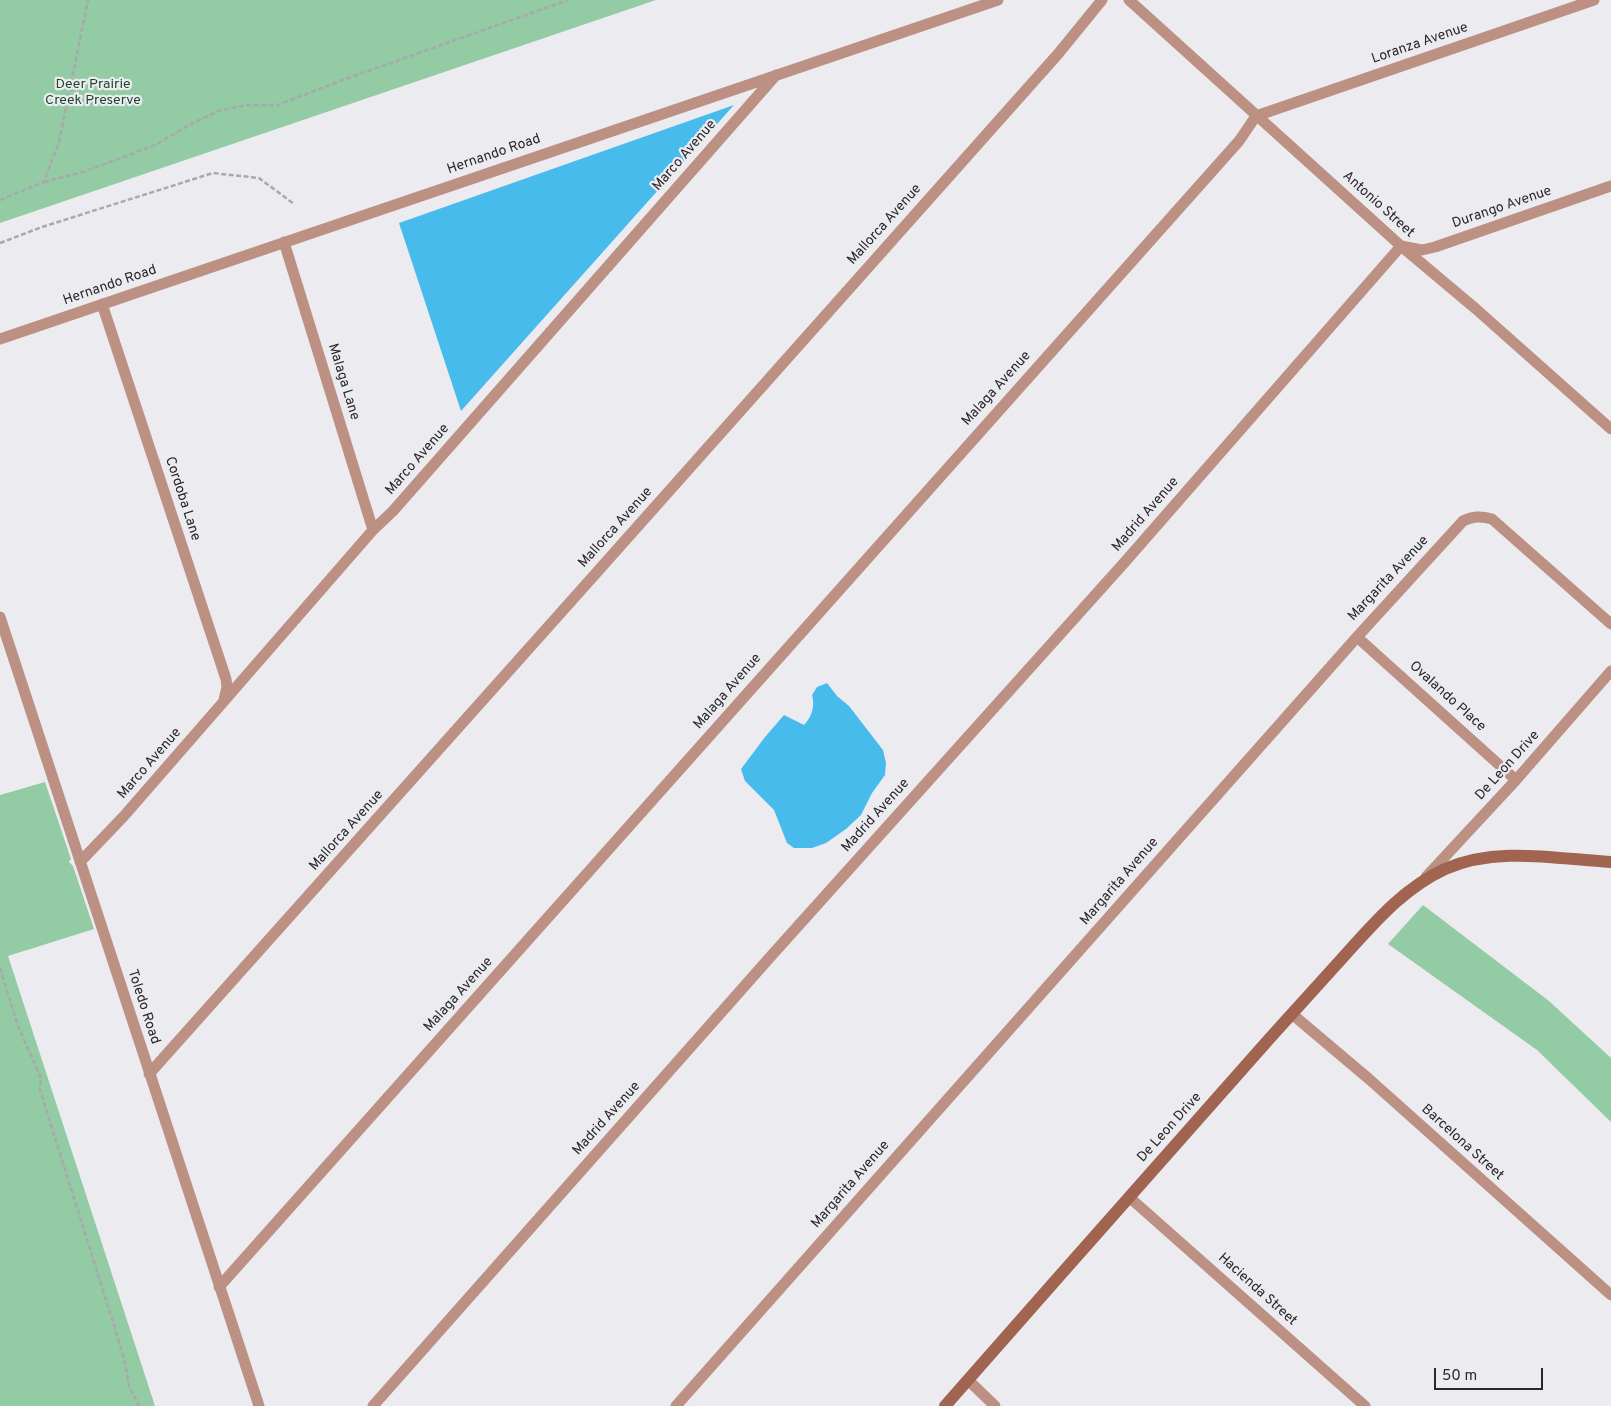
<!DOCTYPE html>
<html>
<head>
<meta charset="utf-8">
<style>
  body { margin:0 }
  #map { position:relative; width:1611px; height:1406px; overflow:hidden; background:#ecebf0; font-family:Overpass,sans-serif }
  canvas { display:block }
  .scale { position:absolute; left:1434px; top:1368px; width:109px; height:22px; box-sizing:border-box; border:2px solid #28282a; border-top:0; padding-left:6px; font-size:15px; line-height:18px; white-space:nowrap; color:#28282a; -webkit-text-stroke:4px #ecebf0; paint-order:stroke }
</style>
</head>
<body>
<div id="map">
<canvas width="1611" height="1406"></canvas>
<div class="scale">50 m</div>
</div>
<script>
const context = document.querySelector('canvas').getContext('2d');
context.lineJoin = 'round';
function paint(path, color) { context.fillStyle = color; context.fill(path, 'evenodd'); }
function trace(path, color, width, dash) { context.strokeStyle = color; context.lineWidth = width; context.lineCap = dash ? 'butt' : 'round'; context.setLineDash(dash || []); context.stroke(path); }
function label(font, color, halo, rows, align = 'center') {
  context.font = font + ' Overpass,sans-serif'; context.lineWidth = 4.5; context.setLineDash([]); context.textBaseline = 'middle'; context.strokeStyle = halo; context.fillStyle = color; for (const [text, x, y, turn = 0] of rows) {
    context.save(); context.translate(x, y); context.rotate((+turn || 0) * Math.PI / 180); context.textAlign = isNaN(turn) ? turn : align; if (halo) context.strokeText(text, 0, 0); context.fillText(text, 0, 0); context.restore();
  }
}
paint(new Path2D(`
  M0,0H656L0,223Z
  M45,782L71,859L69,862L73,866L94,929L8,956L155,1406H0V795Z
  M1423,905L1549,1001L1611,1058V1122L1537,1050L1388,944Z`), '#92cba4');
paint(new Path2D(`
  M734,105L461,411L399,223Z
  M827,683L837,696L849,706L883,750L886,763L885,775L872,793L861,815L846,829L826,843L812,848H794L787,843L774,810L745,781L741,769L765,737L784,715L804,725C812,717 815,706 812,695L817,687Z`), '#48bbed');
trace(new Path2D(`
  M44,182L86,171L155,145L191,124L218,111L246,105H278L340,81L568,0
  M0,200L44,182L59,142L88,0
  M0,243L42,227L213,173L259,178L294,204
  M0,968L18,1026L41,1078L40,1090L117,1335L125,1363L129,1386L139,1406`), '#a9a8ac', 2.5, [5, 2.5]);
trace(new Path2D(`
  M1129,0L1401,246L1476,309L1611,429
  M284,242L373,530
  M102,304L226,679L227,687L224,700
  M0,339L998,0
  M0,617L259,1406
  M1357,637L1516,780
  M80,862L124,816L373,530L393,511L776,75
  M1426,877L1516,780L1611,671
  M1292,1014L1369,1079L1611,1295
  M149,1074C454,735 754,394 1058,54L1102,0
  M1129,1197L1365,1406
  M219,1287L1239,141L1256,116L1594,0
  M968,1380L995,1406
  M373,1406L772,955L1124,563L1401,246L1422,250L1435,247L1611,186
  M676,1406L1357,637L1463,521C1473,516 1481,516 1492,519L1611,624`), '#bc9183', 11);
trace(new Path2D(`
  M945,1406C1053,1283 1161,1161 1270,1038C1295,1010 1321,982 1346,954C1376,921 1404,888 1445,869C1498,846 1555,859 1611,862`), '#a16451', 12);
label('14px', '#28282a', '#ecebf0', [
  ["Loranza Avenue",1420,44,-19],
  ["Hernando Road",494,155,-19],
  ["Marco Avenue",685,156,-49],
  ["Antonio Street",1378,205,42],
  ["Durango Avenue",1502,208,-19],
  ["Mallorca Avenue",885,225,-48],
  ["Hernando Road",110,286,-19],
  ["Malaga Lane",343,382,73],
  ["Malaga Avenue",997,389,-48],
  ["Marco Avenue",418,460,-49],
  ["Cordoba Lane",182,499,72],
  ["Madrid Avenue",1146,515,-49],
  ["Mallorca Avenue",616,528,-48],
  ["Margarita Avenue",1389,579,-47],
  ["Malaga Avenue",728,692,-49],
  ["Ovalando Place",1447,697,42],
  ["Marco Avenue",150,764,-49],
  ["De Leon Drive",1508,766,-48],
  ["Madrid Avenue",876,816,-48],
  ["Mallorca Avenue",347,831,-48],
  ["Margarita Avenue",1120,882,-49],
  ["Malaga Avenue",459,995,-48],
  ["Toledo Road",143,1007,72],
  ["Madrid Avenue",607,1119,-48],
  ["De Leon Drive",1170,1128,-48],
  ["Barcelona Street",1462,1143,42],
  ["Margarita Avenue",851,1185,-49],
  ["Hacienda Street",1257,1290,42]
]);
label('14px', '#20472f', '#ecebf0', [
  ["Deer Prairie",93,85],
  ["Creek Preserve",93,101]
]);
</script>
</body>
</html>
